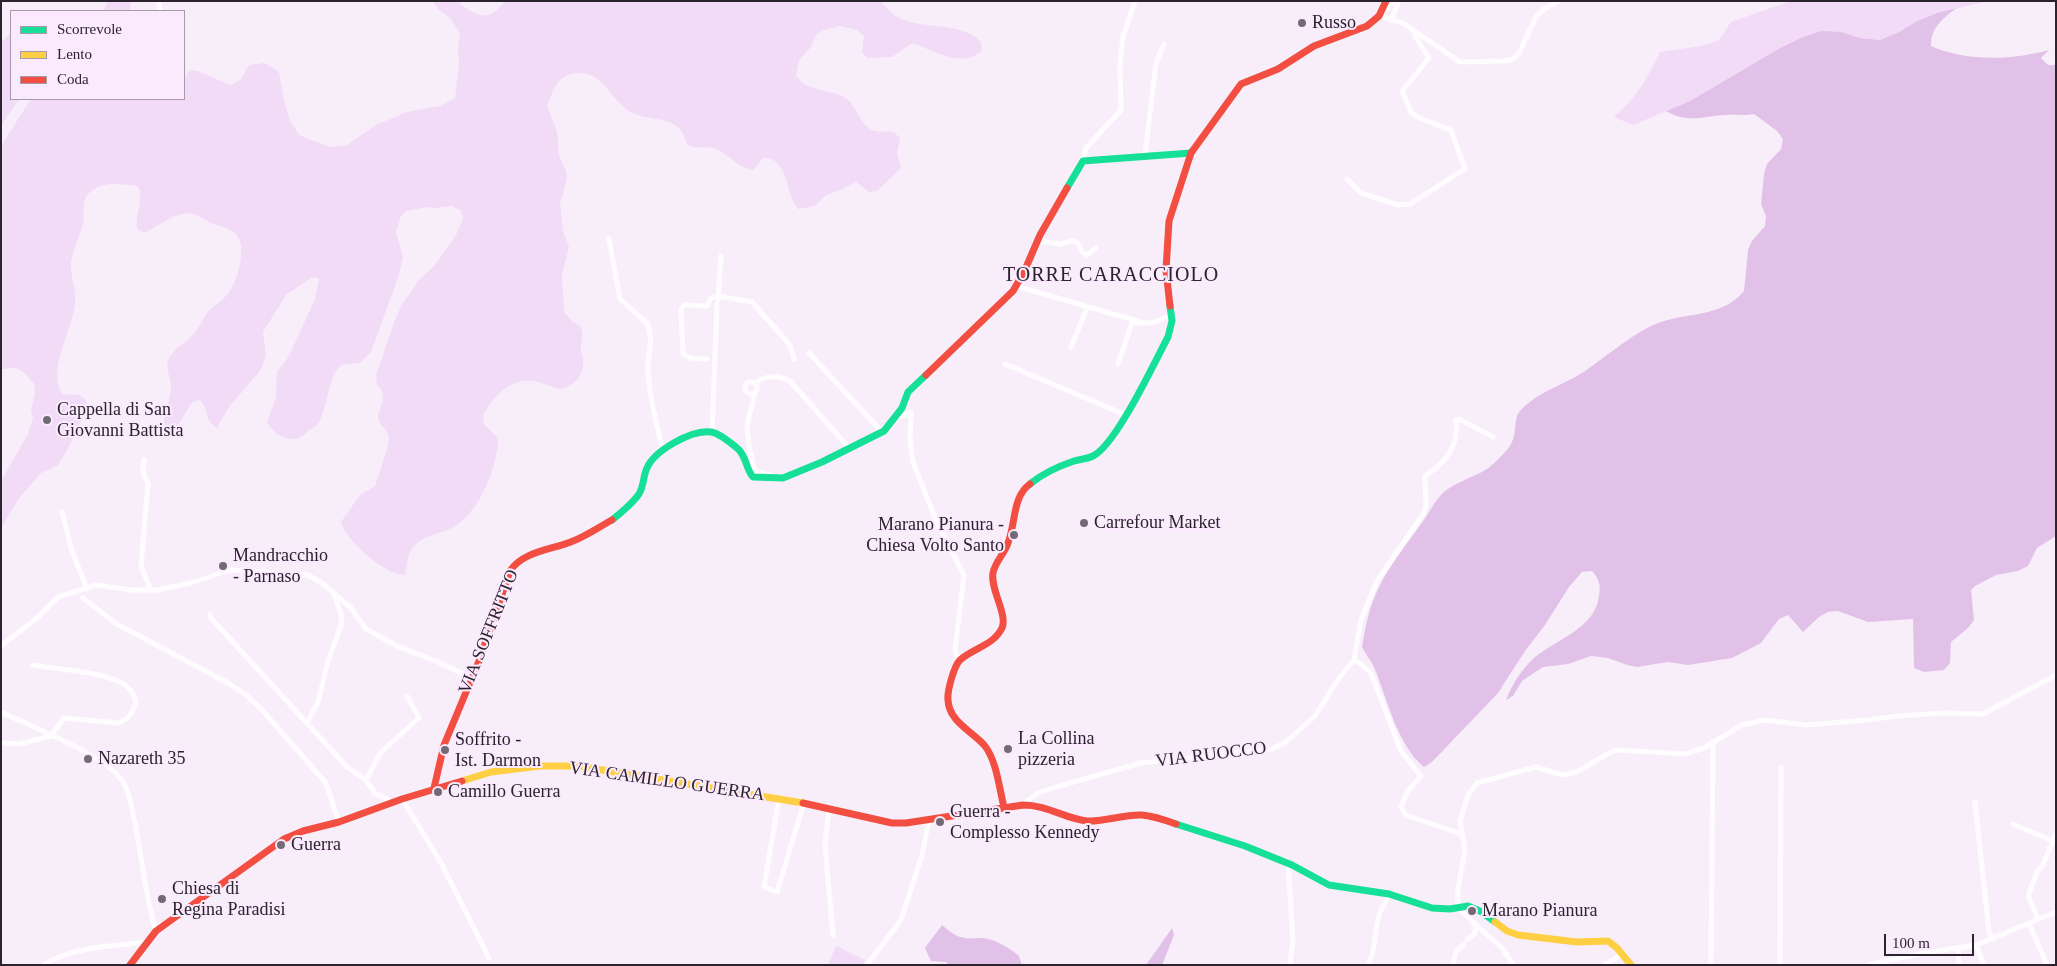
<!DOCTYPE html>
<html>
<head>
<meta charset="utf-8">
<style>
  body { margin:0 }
  #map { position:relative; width:2057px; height:966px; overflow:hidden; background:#f8eefa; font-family:Georgia,serif }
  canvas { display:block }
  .frame { position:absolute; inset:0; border:2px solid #2b232d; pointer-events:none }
  .legend { position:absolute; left:10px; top:10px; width:175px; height:90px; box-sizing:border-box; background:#fbeafe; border:1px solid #a89aaa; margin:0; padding:6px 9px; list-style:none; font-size:15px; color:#2b232d }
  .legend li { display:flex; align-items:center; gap:10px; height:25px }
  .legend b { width:25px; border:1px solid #a89aaa }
  .scale { position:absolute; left:1884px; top:934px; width:90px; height:22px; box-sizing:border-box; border:2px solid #2b232d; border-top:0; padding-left:6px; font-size:15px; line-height:18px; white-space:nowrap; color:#2b232d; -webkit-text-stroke:4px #fbeafe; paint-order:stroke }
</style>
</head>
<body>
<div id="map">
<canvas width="2057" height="966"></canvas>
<div class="frame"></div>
<ul class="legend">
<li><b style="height:6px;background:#16e098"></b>Scorrevole</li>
<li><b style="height:6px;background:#ffcf43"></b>Lento</li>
<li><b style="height:6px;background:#f24e42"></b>Coda</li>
</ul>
<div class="scale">100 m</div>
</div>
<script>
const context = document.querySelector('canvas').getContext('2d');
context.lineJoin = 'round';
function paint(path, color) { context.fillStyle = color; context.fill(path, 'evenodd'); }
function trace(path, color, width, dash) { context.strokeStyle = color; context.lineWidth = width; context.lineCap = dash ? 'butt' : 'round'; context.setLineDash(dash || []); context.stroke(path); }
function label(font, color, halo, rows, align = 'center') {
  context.font = font + ' Georgia,serif'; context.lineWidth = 4; context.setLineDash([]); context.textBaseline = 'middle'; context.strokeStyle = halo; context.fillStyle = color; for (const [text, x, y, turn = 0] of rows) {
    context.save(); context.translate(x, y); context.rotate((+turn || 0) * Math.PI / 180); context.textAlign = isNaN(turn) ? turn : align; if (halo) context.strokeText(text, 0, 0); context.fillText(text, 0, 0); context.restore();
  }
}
paint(new Path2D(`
  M108,1H130L131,11H98L104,9Z
  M433,1H458C462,6 466,8 471,11C489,21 493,13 506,1H880C889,8 893,17 904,20C929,29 961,22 981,42L982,50C964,70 933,50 912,43L892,57L868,58L862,53L864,36L857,30L840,26L824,30L817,34L810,48L799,60L796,76C811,95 832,87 848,100C857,107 861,125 872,130C884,135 889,126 900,138L897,154L901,168L877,191L869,192L856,182L841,190L826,195L815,206L798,209C785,193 789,157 763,158L753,170C738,168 731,156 718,150C709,145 698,150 687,145C680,114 658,123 635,114C611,105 607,72 578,73C557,74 553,90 547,107L557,131L559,156L566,171L567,179L560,204L563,231L569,247L562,275L564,312L573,322L580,326C585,337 580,340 581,350C581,353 583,356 583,358C585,375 576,384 561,389C552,388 544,383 535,381C511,377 494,396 483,415L484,424L498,438C498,467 478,516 450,529C438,534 426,535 416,544C406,553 408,564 405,575C385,575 346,541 341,522L360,495L375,486L388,446L389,437L386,430L380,424L378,416L383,399L382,391L377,385L376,376L393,325L402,304L419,280L435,265L456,235L463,219L461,211L452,206L435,208L427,207L407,211L401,216L396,232L403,257L399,275L371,352L360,363C352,364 344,362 338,368C329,377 327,408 319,422C317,426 311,429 307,432C301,437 295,441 287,438C278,436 271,430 267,422L276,397L277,372L287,359L295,343L315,299L319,278H311L286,295L263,332L266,356L260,371L229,407L217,428C204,420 209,411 200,400L192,402L179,424L171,428L164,424C164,411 171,400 171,387C171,377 164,368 169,358C174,349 183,344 191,337C199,329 203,318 210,309C215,305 221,302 225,297C235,286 240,270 241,255C243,238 236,231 220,226C210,224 204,218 196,215C178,208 159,227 144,233L137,229C135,214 144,200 138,186C120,184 101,180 88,194C81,202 85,214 83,224C80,237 72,250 71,264C70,275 77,291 75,305C72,331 47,368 62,394L79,395L86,400L87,408L70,445L58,465L41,473L20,497L1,528V481L28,434L33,418L31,410L35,393L34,384L24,372L16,368L1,369V146L31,99H184V78L190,70L198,71L230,85L240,80L249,65L265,63L279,72L285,105L290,120L299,135L330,147L347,145L376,125L407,112L440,106L455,98L459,64L458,48L460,33L451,19L438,9Z
  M1791,1H1989L1937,13L1917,21L1899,32L1880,40L1860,38L1841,32L1801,38L1780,48L1690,101L1633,125L1614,117C1638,96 1646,80 1660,52L1700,46L1718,41L1731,22Z
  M11,32V99H19L1,126V43Z
  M836,946L865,960L862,965H828Z`), '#f2dbf7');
paint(new Path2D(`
  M1957,8C1943,18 1931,27 1931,46C1966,62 2013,60 2049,50L2041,58L2048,65H2056V536L2037,548L2028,566L2018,571L1996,575L1975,586L1971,590L1974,620L1968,628L1951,642L1950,663L1944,670L1924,672L1914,668L1913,619L1868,622L1838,611L1828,612L1819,617L1803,632L1788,615L1779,619L1761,643L1732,658L1688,665L1668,662L1637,667L1627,665L1608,658L1591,656L1568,664L1543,667L1522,681L1513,696L1506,700C1512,684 1522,669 1534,658C1556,639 1595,629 1599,596C1601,585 1599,579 1592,571L1582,572L1569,587L1545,625L1525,651L1498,693L1432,762L1424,767C1397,745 1387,698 1374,667C1371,660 1365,654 1362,647C1365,630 1368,612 1375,596C1386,569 1407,544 1424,520C1430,511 1436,499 1444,492C1456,482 1474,477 1487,469C1494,464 1500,457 1506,451C1520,437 1511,419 1521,410C1539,391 1564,385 1585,371C1607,356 1627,338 1651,326C1681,311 1720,320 1744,291L1748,250L1752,241L1765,226L1766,216L1761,204L1764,174L1767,164L1781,149L1783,139L1777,131L1754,114C1744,116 1735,114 1725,115C1703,116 1688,124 1666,111L1690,101L1780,48L1801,38L1821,31L1841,32L1860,38L1880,40L1899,32L1917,21L1937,13Z
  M942,925C967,948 971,932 995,941C1004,945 1012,950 1019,956L1022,965H949L946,962L931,961L925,948Z
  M1172,928L1174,935L1162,965H1146Z`), '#e2c1e8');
trace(new Path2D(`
  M159,1L160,11
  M1381,12L1387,9L1393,1
  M1379,16L1403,23L1460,62L1506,61L1513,59L1519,53L1536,17L1544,9L1558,1
  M1391,21L1399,1
  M1145,155L1156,63L1164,44
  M1083,161L1086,148L1121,110L1120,63L1123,37L1135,1
  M1347,179L1361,193L1398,205L1410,204L1465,169L1451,130L1417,117L1411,112L1402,91L1429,58L1415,36V31
  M609,239L620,299L647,323C655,341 647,353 648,369C648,393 656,419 661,443L664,449
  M1037,241L1060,244L1073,241L1078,243L1082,252L1087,255L1096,248
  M1016,286L1141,322
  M718,300L721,256
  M1071,347L1087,308
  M809,353L882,432
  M707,359L691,358L683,354L681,310L684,305L707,306L711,298L718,296L752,302L790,345L794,359
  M1005,364L1126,415
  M1118,364L1132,323H1152L1171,315
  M745 388a6 6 0 1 1 12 0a6 6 0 1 1-12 0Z
  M756,383C764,375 781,375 791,382L849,448
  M755,393L747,425L749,446L754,468L758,472L770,475L771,479
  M895,419L911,412L910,441L913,462L937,523L964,575L955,650L959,661
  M712,432L717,304
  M144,460L143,472L148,483L141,566L151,590
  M62,512L72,551L87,589
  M83,598L115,623L228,683L246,695L262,710L326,783L339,822
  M210,614L211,618L347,767L366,780L375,793L393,802
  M1,646L37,618L58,597L96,585L132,590H157L191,583L230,570L267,572L308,575L322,583L351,608L366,629L397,646L438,662L471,678
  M1354,660L1361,664L1371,673L1401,751L1421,776L1407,792L1401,807L1406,815L1461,834
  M1,712C30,726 108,756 123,782C129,791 131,804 133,814C142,853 144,893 156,931
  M307,723L318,702L328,661L342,623L341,614L334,594
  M1,743L19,744L51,736L64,718L118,723C130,719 133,712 136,701C133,694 131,689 125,685C106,672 57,669 33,665
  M366,780L381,752L419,718L407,696
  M779,798L764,887L777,892L804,803
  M402,799L440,861L489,958
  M1975,802L1989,932L1993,939
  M1023,804L1038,793L1056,787L1141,763L1272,749L1286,742L1315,716L1339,678L1354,660L1361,620L1377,581L1423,514L1426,507L1425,476C1446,462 1459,446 1456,420L1459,419L1493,437
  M829,809L825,845L833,935
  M2013,824L2053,841
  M1288,863L1293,940L1290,965
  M2038,919L2029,898V893L2037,872L2043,865L2056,833
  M2029,923L2047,965
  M1467,940L1475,933L1476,928L1473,922
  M1976,945L1984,965
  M1958,948L1959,965
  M44,965C73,946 114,946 148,942
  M867,965L901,920L922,855L929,820
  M1368,965C1376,950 1374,935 1378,919C1380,910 1386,903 1389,894
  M1453,965L1456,951L1464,945
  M1513,965L1503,949L1458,908V889L1465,849L1460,821L1468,795L1477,783L1536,767L1562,775L1577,772L1611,752L1618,750L1685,754L1704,748L1742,725L1765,720L1806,725L1868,720L1897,716L1943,713L1983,714L2056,675
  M1605,965L1622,954
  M1711,965L1713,742
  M1780,965L1781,768
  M1868,965L1919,954L1976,945L2056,912`), '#fefcfe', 5);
trace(new Path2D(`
  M1067,188L1083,161L1191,153
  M1030,484C1042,474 1059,466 1074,461C1080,459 1087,459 1093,456C1116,445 1154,363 1168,337L1172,321L1170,306
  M612,520C622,512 632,504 639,494C644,486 643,476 647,468C654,451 692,429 711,432C718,433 731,443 737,448C747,456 745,468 753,477L783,478L822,462L884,431L902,408L908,392L926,375
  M1176,824L1245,846L1292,865L1329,885L1389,894L1432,908L1450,909L1468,906L1480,911L1495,922`), '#16e098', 7);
trace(new Path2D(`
  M462,781L491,772L540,766H578L803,803
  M1495,922L1507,931L1518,935L1577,942L1608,941L1617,948L1631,965`), '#ffcf43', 7);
trace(new Path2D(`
  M1170,306L1166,270L1169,221L1191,153L1241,84L1278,69L1314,46L1367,26L1379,16L1386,1
  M926,375L1013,291L1024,272L1040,235L1067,188
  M434,788L444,745L479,661L510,571C523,551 552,550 573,541C586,536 599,527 612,520
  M803,803L892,823H906L1023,805C1048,805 1063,818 1087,821C1105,822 1124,814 1142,815C1154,816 1165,820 1176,824
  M1004,807C999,788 997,762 985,746C972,731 949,722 948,700C947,691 954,666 960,660C973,648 993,646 1002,628C1008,615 990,589 993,573C995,562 1005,553 1008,543C1016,523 1012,497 1030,484
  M130,965L156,931L284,839L303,831L339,822L402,799L462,781`), '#f24e42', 7);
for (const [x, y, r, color] of [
  [1302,23,5,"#736a75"],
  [47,420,5,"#736a75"],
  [1084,523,5,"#736a75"],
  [1014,535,5,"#736a75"],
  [223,566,5,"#736a75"],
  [1008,749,5,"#736a75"],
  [445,750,5,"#736a75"],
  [88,759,5,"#736a75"],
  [438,792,5,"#736a75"],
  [940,822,5,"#736a75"],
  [281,845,5,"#736a75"],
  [162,899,5,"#736a75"],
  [1472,911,5,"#736a75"]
]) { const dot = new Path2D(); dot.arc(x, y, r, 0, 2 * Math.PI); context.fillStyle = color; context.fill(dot); trace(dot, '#fbeafe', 2); }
label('18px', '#2b232d', '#fbeafe', [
  ["Russo",1312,23],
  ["Cappella di San",57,410],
  ["Giovanni Battista",57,431],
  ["Carrefour Market",1094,523],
  ["Marano Pianura -",1004,525,"right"],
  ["Chiesa Volto Santo",1004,546,"right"],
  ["Mandracchio",233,556],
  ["- Parnaso",233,577],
  ["La Collina",1018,739],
  ["pizzeria",1018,760],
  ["Soffrito -",455,740],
  ["Ist. Darmon",455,761],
  ["Nazareth 35",98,759],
  ["Camillo Guerra",448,792],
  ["Guerra -",950,812],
  ["Complesso Kennedy",950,833],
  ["Guerra",291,845],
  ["Chiesa di",172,889],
  ["Regina Paradisi",172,910],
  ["Marano Pianura",1482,911]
], 'left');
label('18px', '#2b232d', '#fbeafe', [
  ["VIA SOFFRITTO",489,632,-68],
  ["VIA RUOCCO",1211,755,-7],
  ["VIA CAMILLO GUERRA",667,782,8]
]);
context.letterSpacing = '1px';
label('20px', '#2b232d', '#fbeafe', [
  ["TORRE CARACCIOLO",1111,276]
]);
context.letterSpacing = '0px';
</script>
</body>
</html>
